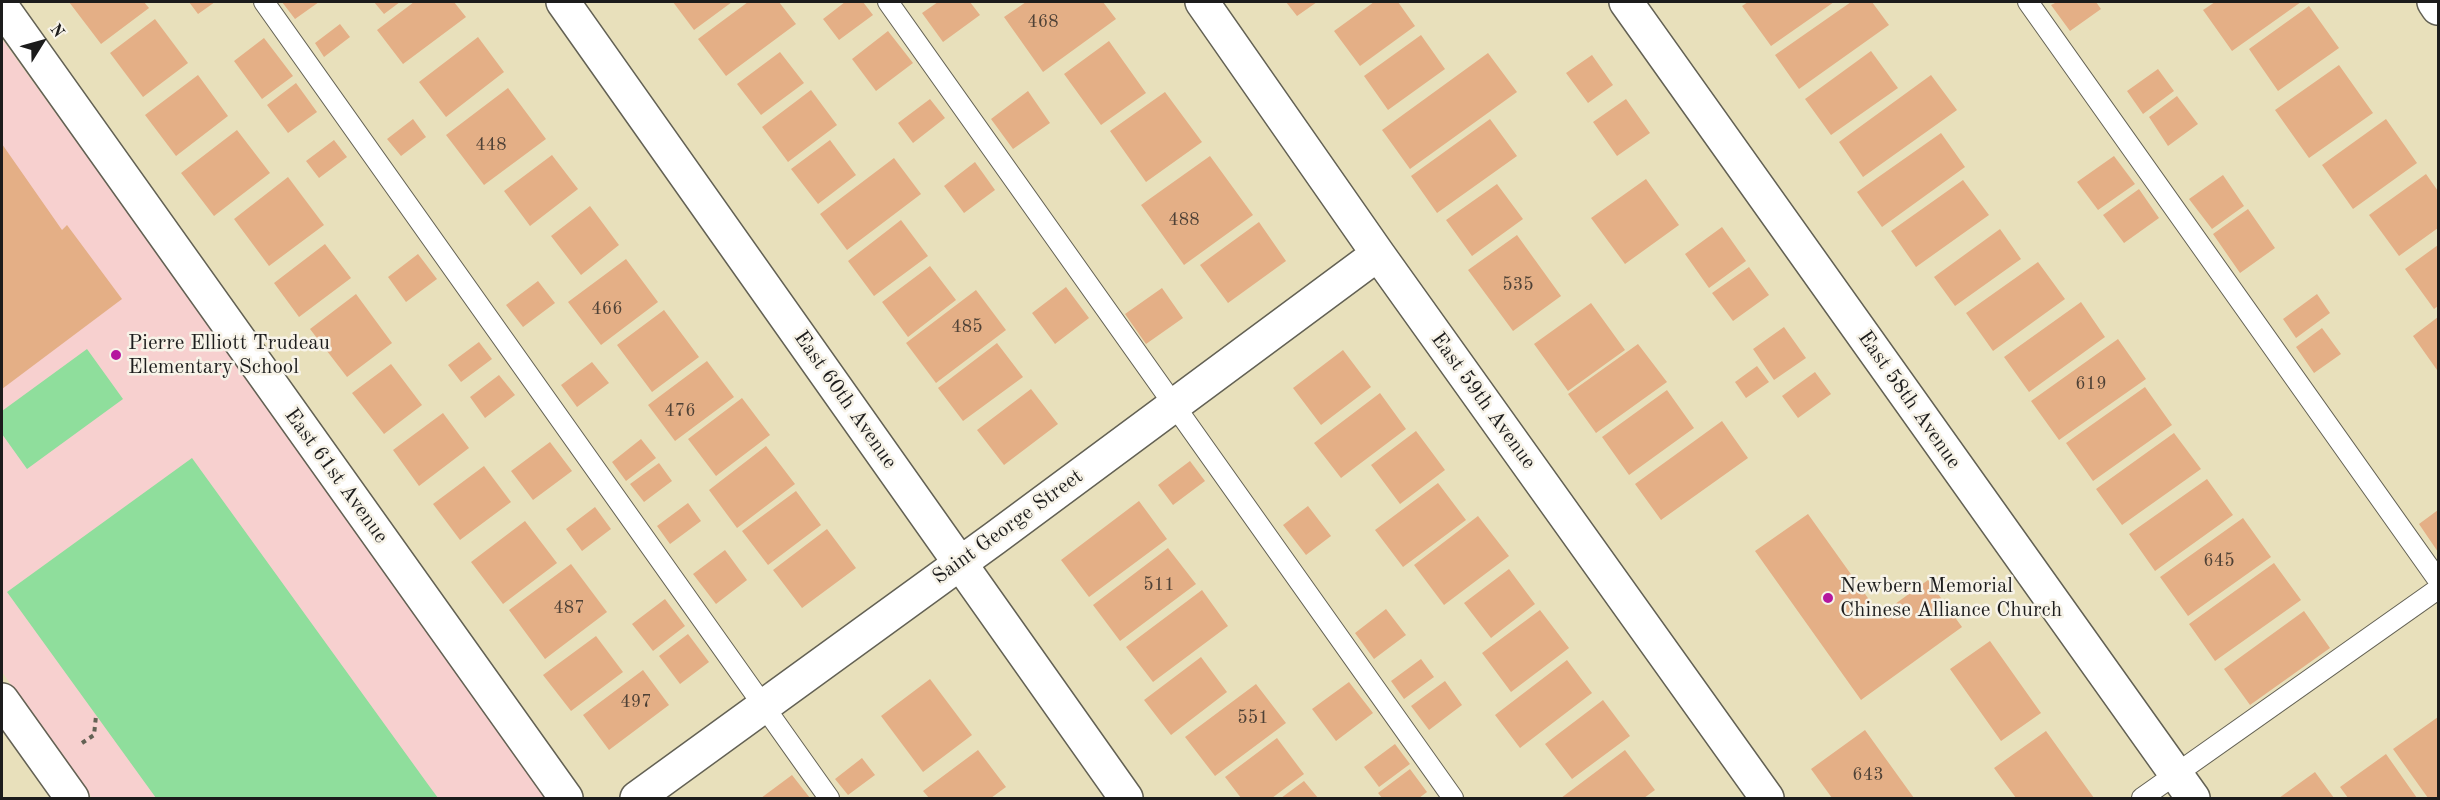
<!DOCTYPE html>
<html>
<head>
<meta charset="utf-8">
<style>
  body { margin:0 }
  #map { position:relative; width:2440px; height:800px; overflow:hidden; background:#e8e0bb; font-family:"Old Standard TT",serif }
  canvas { display:block }
  .frame { position:absolute; inset:0; border:3px solid #1c1c1c; pointer-events:none }
  .north { position:absolute; left:12px; top:12px; width:60px; height:60px; -webkit-text-stroke:4px #f7f3e8; paint-order:stroke; rotate:53deg; font-size:16px; font-weight:700; line-height:24px; text-align:center; color:#1c1c1c }
  .north::after { content:''; display:block; margin:auto; width:21px; height:27px; background:#1c1c1c; clip-path:polygon(50% 0,100% 100%,50% 72%,0 100%) }
</style>
</head>
<body>
<div id="map">
<canvas width="2440" height="800"></canvas>
<div class="frame"></div>
<div class="north">N</div>
</div>
<script>
const context = document.querySelector('canvas').getContext('2d');
context.lineJoin = 'round';
function paint(path, color) { context.fillStyle = color; context.fill(path, 'evenodd'); }
function trace(path, color, width, dash) { context.strokeStyle = color; context.lineWidth = width; context.lineCap = dash ? 'butt' : 'round'; context.setLineDash(dash || []); context.stroke(path); }
function label(font, color, halo, rows, align = 'center') {
  context.font = font + ' "Old Standard TT",serif'; context.lineWidth = 5; context.setLineDash([]); context.textBaseline = 'middle'; context.strokeStyle = halo; context.fillStyle = color; for (const [text, x, y, turn = 0] of rows) {
    context.save(); context.translate(x, y); context.rotate((+turn || 0) * Math.PI / 180); context.textAlign = isNaN(turn) ? turn : align; if (halo) context.strokeText(text, 0, 0); context.fillText(text, 0, 0); context.restore();
  }
}
paint(new Path2D(`
  M2,39L551,798H92L2,672Z`), '#f7d0cf');
paint(new Path2D(`
  M87,349L123,399L27,469L2,434V411Z
  M192,458L427,783L438,798H156L7,592Z`), '#8fde9c');
paint(new Path2D(`
  M69,2H144L149,8L101,44Z
  M189,2H215L198,14Z
  M282,2H319L295,19Z
  M374,2H400L384,14Z
  M414,2H454L466,17L403,64L377,30Z
  M673,2H732L694,30Z
  M748,2H779L796,24L726,76L698,39Z
  M845,2H863L873,15L839,40L823,19Z
  M938,2H970L980,15L943,42L922,13Z
  M1026,2H1103L1116,19L1043,72L1004,17Z
  M1286,2H1317L1297,16Z
  M1374,2H1398L1415,26L1360,66L1334,31Z
  M1748,2H1834L1771,46L1742,6Z
  M1851,2H1872L1889,25L1799,89L1775,55Z
  M2057,2H2096L2101,9L2070,31L2051,5Z
  M2215,2H2301L2232,51L2203,10Z
  M2309,6L2339,48L2278,91L2249,49Z
  M155,19L188,63L143,97L110,53Z
  M340,24L350,37L324,57L315,43Z
  M888,31L913,63L876,91L852,59Z
  M1421,35L1445,69L1388,110L1364,76Z
  M478,37L504,72L446,117L419,82Z
  M264,38L293,76L262,99L234,61Z
  M1109,41L1146,93L1101,125L1064,74Z
  M1871,51L1898,88L1831,135L1805,99Z
  M780,52L804,83L761,115L737,84Z
  M1488,53L1517,92L1410,169L1382,130Z
  M1592,55L1613,85L1588,103L1566,73Z
  M2339,65L2373,113L2309,158L2275,110Z
  M2158,69L2174,91L2143,114L2127,91Z
  M198,75L228,116L176,156L145,115Z
  M1931,75L1957,110L1863,177L1839,142Z
  M296,83L317,112L288,133L267,105Z
  M508,88L546,139L484,185L446,135Z
  M811,90L837,125L788,162L762,127Z
  M1028,91L1050,123L1013,149L991,119Z
  M1165,92L1202,142L1146,182L1110,131Z
  M2177,96L2198,124L2168,146L2149,117Z
  M930,99L945,118L913,143L898,123Z
  M1626,99L1650,133L1617,156L1593,122Z
  M413,119L426,137L401,156L387,139Z
  M1490,119L1517,156L1437,213L1411,176Z
  M2386,119L2417,163L2353,209L2322,165Z
  M237,130L270,173L214,216L181,173Z
  M1941,133L1965,167L1882,227L1857,192Z
  M334,140L347,157L319,178L306,161Z
  M830,140L856,175L818,204L791,169Z
  M2,144L62,230L67,225L122,299L2,389Z
  M552,155L578,189L530,226L504,191Z
  M1210,156L1253,215L1184,265L1141,205Z
  M2114,156L2135,184L2098,210L2077,182Z
  M894,158L921,194L847,250L820,214Z
  M975,162L995,190L964,213L944,186Z
  M2426,174L2438,191V228L2399,256L2369,215Z
  M2223,175L2244,206L2212,229L2189,199Z
  M288,177L324,225L269,266L234,219Z
  M1646,179L1679,225L1625,264L1591,218Z
  M1963,180L1989,215L1916,267L1891,231Z
  M1497,184L1523,219L1472,256L1446,220Z
  M2139,189L2159,218L2124,243L2103,215Z
  M590,206L619,245L581,275L551,236Z
  M2248,209L2275,248L2240,273L2213,234Z
  M901,220L928,256L874,296L848,261Z
  M1259,222L1286,261L1228,303L1200,265Z
  M1722,227L1746,261L1709,288L1685,254Z
  M2000,229L2021,259L1955,306L1934,277Z
  M1517,235L1561,296L1513,331L1468,270Z
  M325,244L351,278L299,317L274,283Z
  M2438,245V306L2434,309L2405,269Z
  M418,254L437,279L406,302L388,277Z
  M626,259L658,302L601,345L568,302Z
  M2038,262L2065,299L1993,351L1966,313Z
  M930,266L956,300L908,337L882,302Z
  M1749,267L1769,295L1733,321L1712,293Z
  M538,281L555,303L523,327L506,305Z
  M1066,287L1089,318L1055,344L1032,313Z
  M1162,288L1183,318L1146,344L1125,314Z
  M976,290L1006,330L936,383L906,343Z
  M356,294L392,343L347,377L310,329Z
  M2317,294L2330,313L2296,338L2283,319Z
  M2081,302L2105,337L2029,392L2004,357Z
  M1591,303L1625,350L1568,391L1534,344Z
  M664,310L699,357L652,392L617,345Z
  M2438,317V369L2437,370L2413,336Z
  M1784,327L1806,358L1774,380L1753,349Z
  M2322,328L2341,354L2314,373L2296,347Z
  M2118,339L2146,379L2059,440L2031,401Z
  M479,342L492,359L461,382L448,365Z
  M997,343L1023,377L963,421L938,388Z
  M1638,344L1667,382L1596,433L1568,394Z
  M1343,350L1371,387L1321,425L1293,388Z
  M707,361L734,397L675,441L648,405Z
  M592,362L609,383L577,407L561,385Z
  M391,364L422,405L384,434L352,393Z
  M1757,366L1769,382L1746,398L1735,382Z
  M1815,372L1831,394L1798,418L1782,396Z
  M499,375L515,395L485,418L470,397Z
  M2145,387L2172,425L2093,481L2066,443Z
  M1031,389L1058,424L1004,465L977,430Z
  M1667,390L1694,428L1629,475L1602,437Z
  M1380,393L1406,429L1341,478L1314,443Z
  M742,398L770,435L716,476L688,439Z
  M443,413L469,448L419,486L393,450Z
  M1722,421L1748,458L1661,520L1635,484Z
  M1416,431L1445,470L1400,504L1371,465Z
  M2174,433L2201,469L2122,525L2096,489Z
  M641,439L656,458L626,481L612,462Z
  M550,442L572,471L533,500L511,471Z
  M766,446L795,484L737,528L709,490Z
  M1190,461L1205,481L1173,505L1158,485Z
  M659,463L672,481L644,502L630,484Z
  M484,466L511,502L460,540L433,504Z
  M2207,479L2233,515L2155,571L2129,534Z
  M1438,483L1466,520L1403,567L1375,530Z
  M796,491L821,525L768,565L742,531Z
  M1139,501L1167,539L1089,597L1061,560Z
  M688,503L701,521L670,544L657,526Z
  M1308,506L1331,536L1306,555L1283,525Z
  M595,507L611,529L582,551L566,529Z
  M2438,510V552L2419,524Z
  M1808,514L1880,615L1928,580L1962,627L1861,700L1755,551Z
  M1478,516L1509,556L1444,605L1414,565Z
  M2243,518L2271,557L2188,616L2160,577Z
  M525,521L557,563L503,604L471,562Z
  M827,529L856,568L802,608L773,570Z
  M1168,548L1196,584L1120,641L1093,605Z
  M725,550L747,580L716,604L693,574Z
  M2274,563L2301,600L2215,661L2189,624Z
  M571,564L607,612L545,659L509,610Z
  M1509,569L1535,604L1491,638L1464,603Z
  M1202,590L1228,626L1153,682L1126,647Z
  M665,599L685,626L653,651L632,624Z
  M1386,609L1406,635L1374,659L1355,633Z
  M1540,610L1569,648L1511,692L1482,653Z
  M2304,611L2330,648L2250,705L2224,669Z
  M688,634L709,662L680,684L659,656Z
  M596,636L623,672L571,711L543,675Z
  M1990,641L2041,713L2001,741L1950,669Z
  M1201,657L1227,692L1171,735L1144,700Z
  M1421,659L1434,677L1404,699L1391,681Z
  M1567,660L1592,693L1520,748L1495,715Z
  M643,670L669,705L609,750L583,715Z
  M930,679L972,735L923,772L881,716Z
  M1445,681L1462,705L1429,730L1411,706Z
  M1349,682L1373,713L1336,741L1312,709Z
  M1256,684L1286,723L1215,776L1185,737Z
  M1603,700L1630,736L1572,779L1545,744Z
  M2438,717V798H2428L2393,749Z
  M1865,730L1914,798H1832L1811,769Z
  M2046,731L2094,798H2016L1994,768Z
  M1277,738L1304,774L1272,798H1241L1225,777Z
  M1395,744L1410,764L1379,787L1364,767Z
  M978,750L1006,787L991,798H929L923,791Z
  M1625,750L1655,790L1644,798H1561Z
  M2386,754L2417,798H2348L2340,787Z
  M862,758L875,775L848,795L835,779Z
  M1410,769L1427,792L1419,798H1382L1378,793Z
  M2315,772L2334,798H2279Z
  M792,775L810,798H761Z
  M1304,781L1318,798H1281Z`), '#e4af86');
const lane = new Path2D(`
  M264,2L829,798
  M888,2L1453,798
  M2028,2L2438,580
  M2142,798L2438,589`);
const street = new Path2D(`
  M563,2L1126,798
  M1202,2L1378,254L1767,798
  M1626,2L2193,798
  M2,7L566,798
  M2,700L72,798
  M637,798L995,538L1378,254`);
const secondary = new Path2D(`
  M2434,2L2438,8`);
trace(lane, '#636154', 22);
trace(street, '#636154', 36);
trace(secondary, '#636154', 36);
trace(new Path2D(`
  M82,743L94,735L96,716`), '#636154', 4, [4.5, 4.5]);
trace(lane, '#fff', 20);
trace(street, '#fff', 33);
trace(secondary, '#fff', 33);
for (const [x, y, r, color] of [
  [116,355,6,"#b5179e"],
  [1828,598,6,"#b5179e"]
]) { const dot = new Path2D(); dot.arc(x, y, r, 0, 2 * Math.PI); context.fillStyle = color; context.fill(dot); trace(dot, '#f7f3e8', 2); }
label('18px', '#4e4136', null, [
  ["468",1043,22],
  ["448",491,145],
  ["488",1184,220],
  ["535",1518,285],
  ["466",607,309],
  ["485",967,327],
  ["619",2091,384],
  ["476",680,411],
  ["645",2219,561],
  ["511",1159,585],
  ["487",569,608],
  ["497",636,702],
  ["551",1253,718],
  ["643",1868,775]
]);
label('21px', '#1c1c1c', '#f7f3e8', [
  ["Pierre Elliott Trudeau",128,343],
  ["Elementary School",128,367],
  ["Newbern Memorial",1840,586],
  ["Chinese Alliance Church",1840,610]
], 'left');
label('21px', '#1c1c1c', '#f7f3e8', [
  ["East 60th Avenue",845,400,55],
  ["East 58th Avenue",1909,400,55],
  ["East 59th Avenue",1483,401,54],
  ["East 61st Avenue",336,476,54],
  ["Saint George Street",1008,527,-36]
]);
</script>
</body>
</html>
